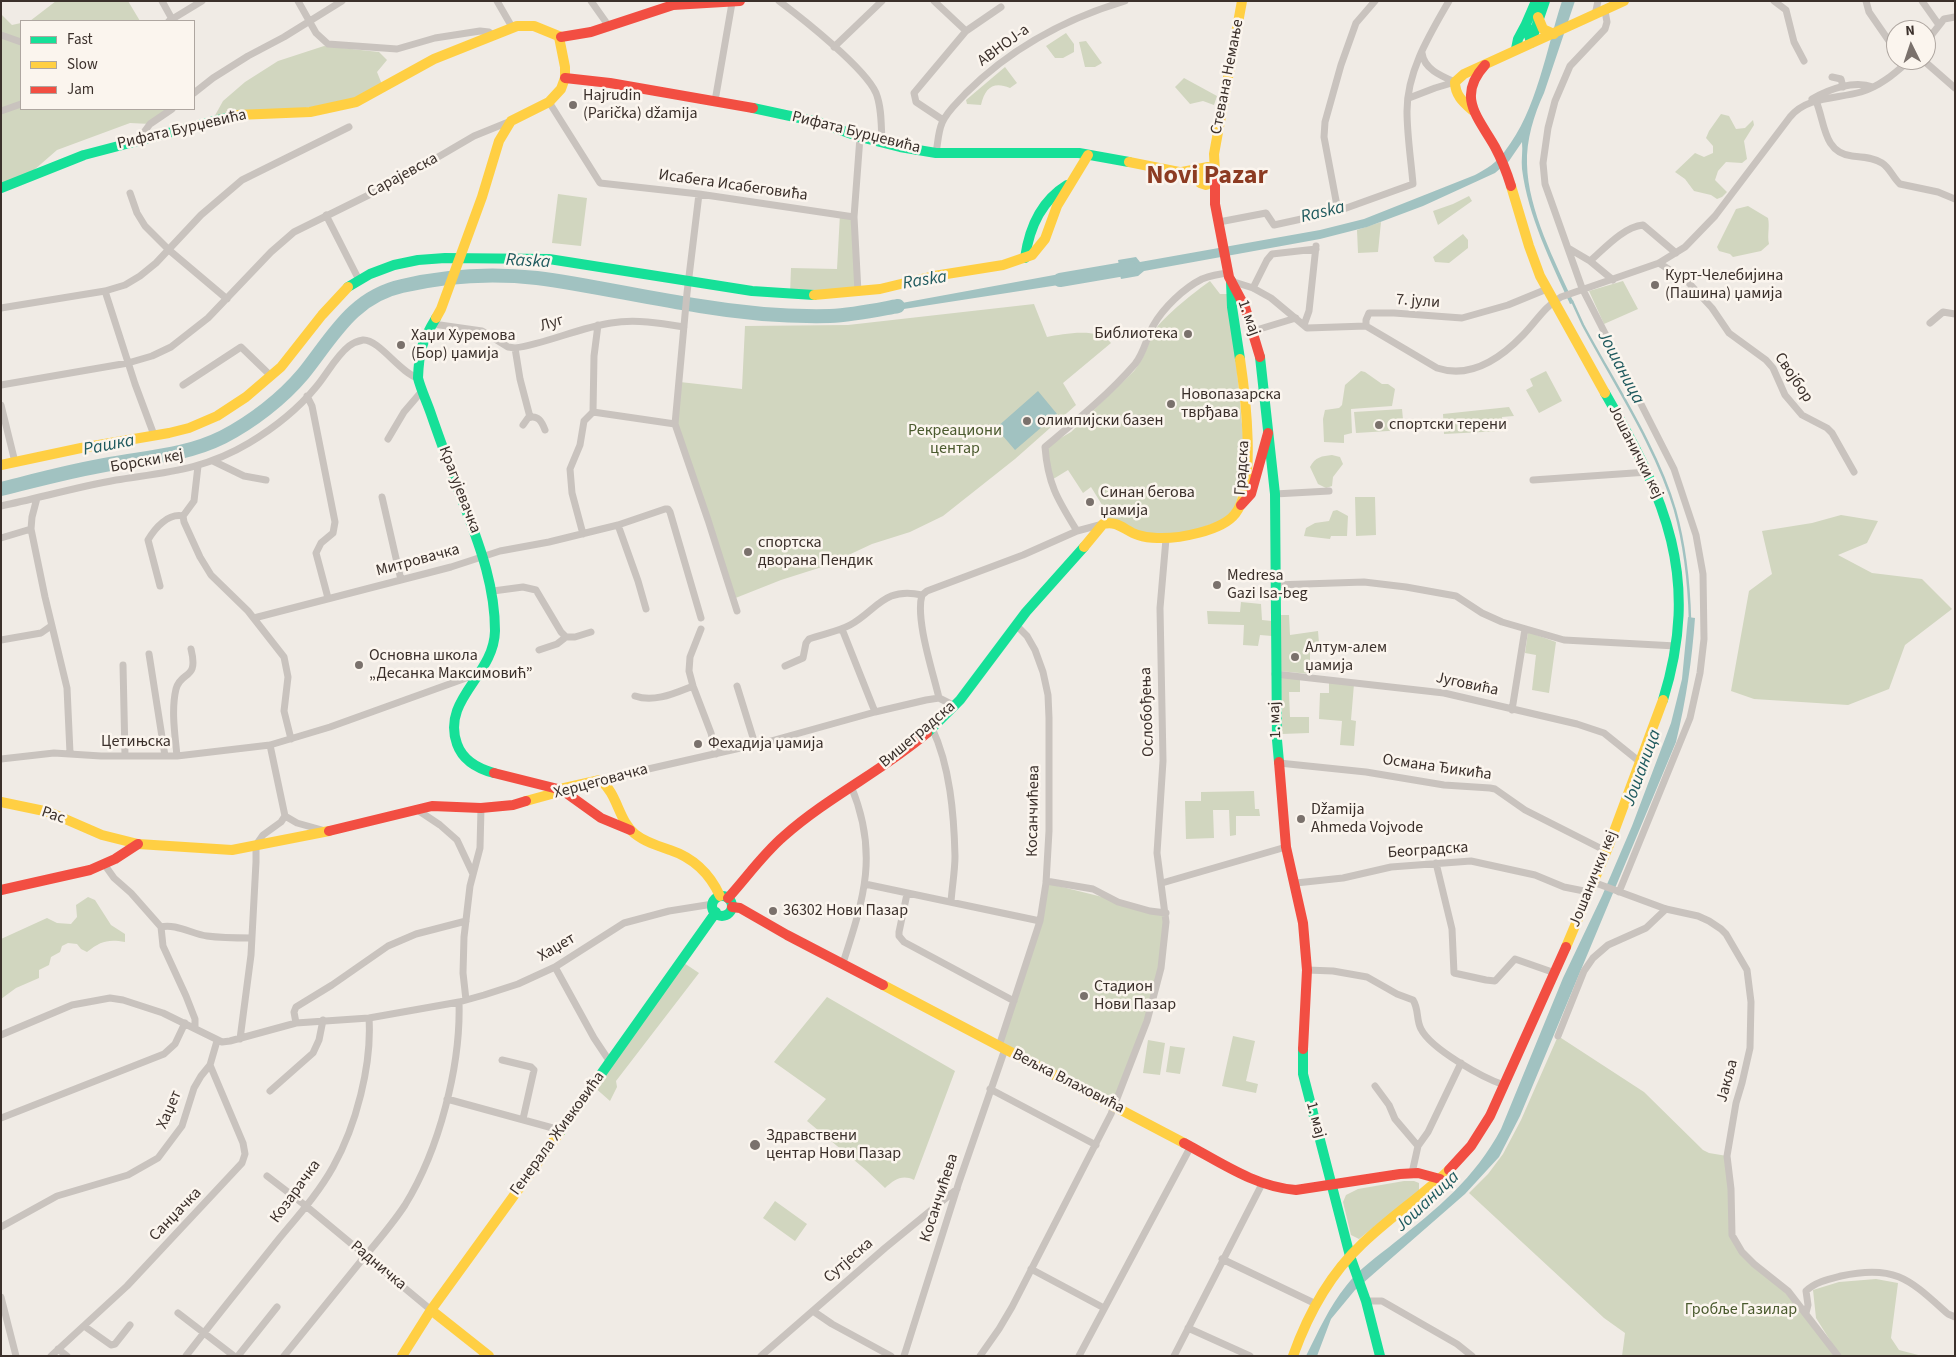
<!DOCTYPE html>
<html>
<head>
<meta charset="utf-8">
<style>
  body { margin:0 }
  #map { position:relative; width:1956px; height:1357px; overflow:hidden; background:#f0ebe5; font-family:"Source Sans 3",sans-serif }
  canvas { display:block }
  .frame { position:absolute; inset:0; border:2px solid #3b302b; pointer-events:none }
  .legend { position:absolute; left:20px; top:20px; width:175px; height:90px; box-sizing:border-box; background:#fbf5ee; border:1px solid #aea6a0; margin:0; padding:6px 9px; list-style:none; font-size:15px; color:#3b302b }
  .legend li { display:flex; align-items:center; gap:10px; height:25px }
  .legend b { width:25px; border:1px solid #aea6a0 }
  .north { position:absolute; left:1886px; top:20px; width:50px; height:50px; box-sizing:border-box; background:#fbf5ee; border:1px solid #aea6a0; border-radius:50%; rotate:356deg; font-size:14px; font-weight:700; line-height:20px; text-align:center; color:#3b302b }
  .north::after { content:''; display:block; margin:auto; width:18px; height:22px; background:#7a716c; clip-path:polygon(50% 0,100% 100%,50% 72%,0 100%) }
</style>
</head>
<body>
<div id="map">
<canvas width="1956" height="1357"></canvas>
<div class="frame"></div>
<ul class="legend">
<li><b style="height:6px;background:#16e098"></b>Fast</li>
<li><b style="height:6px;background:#ffcf43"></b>Slow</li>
<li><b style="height:6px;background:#f24e42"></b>Jam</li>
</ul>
<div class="north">N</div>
</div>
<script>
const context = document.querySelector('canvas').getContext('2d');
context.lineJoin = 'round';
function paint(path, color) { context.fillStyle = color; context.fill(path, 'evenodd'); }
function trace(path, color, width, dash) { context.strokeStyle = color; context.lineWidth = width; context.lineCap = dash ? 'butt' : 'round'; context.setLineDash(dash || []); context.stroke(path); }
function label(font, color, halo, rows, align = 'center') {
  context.font = font + ' "Source Sans 3",sans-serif'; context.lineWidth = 5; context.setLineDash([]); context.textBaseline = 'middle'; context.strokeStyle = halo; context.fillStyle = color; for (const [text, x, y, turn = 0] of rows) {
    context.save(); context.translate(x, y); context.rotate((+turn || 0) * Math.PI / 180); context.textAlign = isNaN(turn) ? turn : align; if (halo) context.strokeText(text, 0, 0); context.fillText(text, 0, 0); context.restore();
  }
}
paint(new Path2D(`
  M56,1H128L140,21H30Z
  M1,14L12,25L21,23V109H172L150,124L130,123L57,150L26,177L1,188Z
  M1066,33L1074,44V52L1063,58H1055L1046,46Z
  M1086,41L1102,63L1095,67H1085L1079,42Z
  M324,46L379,52L387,60L377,72L383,87L356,102L213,119L223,101L245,82L278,61Z
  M1005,67L1017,83L1010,88C993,81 985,88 981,105L967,104L966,100Z
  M1184,78L1217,96L1214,105L1203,101L1190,104L1175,87Z
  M1721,114L1729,116L1736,129L1745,128L1753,120L1754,125L1744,141L1747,159L1742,163L1726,162L1718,171L1715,180L1727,192L1722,197L1717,199L1711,195L1694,191L1685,179L1675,172L1695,153L1704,157L1713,153V146L1706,138L1709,131Z
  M558,194L587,198L581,246L552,243Z
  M1469,196L1472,201L1438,225L1433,211L1453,204Z
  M1748,206L1768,218C1770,227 1767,235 1769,244L1761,251L1733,257L1730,254L1719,251L1717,247L1736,209Z
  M840,214L854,217L858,292L790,294L791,268L837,269Z
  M1381,222L1378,252L1358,253L1357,230Z
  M1463,234L1468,240V248L1449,263L1435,262L1433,257Z
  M1210,281L1220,294H1230L1246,468L1232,517L1172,538L1103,524L1104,508L1091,487L1083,493L1068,470L1050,481L1045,447L1071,432L1134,371C1144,359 1148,344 1155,330C1163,317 1197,290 1210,281Z
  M1623,281L1638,309L1604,324L1589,291Z
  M1034,304L1047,337C1064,334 1099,327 1111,343L1063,383L1076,405L1015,459L943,516L910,532L872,544L825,566L781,580L733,599L675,424L680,382L742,389L745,326L848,325Z
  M1361,371L1365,372L1382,384H1388L1395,389L1392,406L1351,409L1352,433L1344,435V443L1324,442L1323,419L1325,410L1339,408L1342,405L1345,385Z
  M1546,371L1562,401L1539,413L1526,390L1533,386L1530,379Z
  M1509,407L1514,416L1502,417V431L1444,434L1443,414Z
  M1402,409L1404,430L1356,433L1354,412Z
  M1332,455L1340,457L1343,464L1333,477L1332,486L1326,488L1318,484L1310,467C1315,457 1322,456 1332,455Z
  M1355,497H1375L1376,535L1356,536Z
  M1337,510L1348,516L1347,536H1331L1330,539L1304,536L1306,528L1315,523L1329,521L1333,511Z
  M1841,515L1878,521L1867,543L1838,555L1872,573L1922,579L1952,609L1905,645L1889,689L1848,705L1754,699L1731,691L1749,591L1772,574L1762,531L1812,523Z
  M1241,602L1261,604L1262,620L1272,621V636L1260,635L1258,646L1243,645L1244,625L1208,624L1207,611L1240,612Z
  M1278,615H1289L1290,635L1318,631L1319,643H1310V674L1279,671Z
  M1528,632L1556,642L1549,693L1532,690L1536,655L1525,653Z
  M1281,677L1300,678V692H1289L1290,717H1309V733L1282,734Z
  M1329,682L1354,684L1351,720L1356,721L1354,746L1340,745L1342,721L1319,719L1320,693H1329Z
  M1254,791L1255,809H1259L1260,816H1236V835L1230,836L1229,810H1213L1214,838L1186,839L1185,801H1201V792Z
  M1046,883L1167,913L1155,992L1114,1105L999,1046L1040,921Z
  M88,897L95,900L111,925L125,934V942C108,939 101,941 87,952L81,949L77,944L68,943L62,946L60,952L51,957L49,965L39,970V978L16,988L1,999V939L47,918L57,923L71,924L77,917L76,905Z
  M681,961L699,973L616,1081L617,1087L610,1101L593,1086Z
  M827,997L955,1071L914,1180C902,1174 894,1180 885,1188L866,1170L807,1121L826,1099L774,1062Z
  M1233,1036L1255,1041L1246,1081L1258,1084L1256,1093L1222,1086Z
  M1558,1036L1644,1092L1703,1150L1709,1153L1727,1156L1734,1240L1773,1278L1838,1356H1622L1625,1333L1604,1318L1469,1193L1488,1174L1503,1154L1521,1120Z
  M1148,1040L1165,1043L1160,1075L1143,1073Z
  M1170,1046L1185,1048L1180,1074L1166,1072Z
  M1404,1181H1414L1419,1183V1191L1359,1239L1351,1235L1343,1202L1346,1195L1358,1189Z
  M775,1201L807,1224L795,1241L763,1218Z
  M1876,1279L1898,1283L1891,1338L1899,1350L1922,1356H1840L1816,1318L1813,1290L1839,1282Z`), '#d1d6bf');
paint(new Path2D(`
  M1562,1H1575L1544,93C1534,114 1526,141 1527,164C1528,210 1555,262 1574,303L1570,304C1551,262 1528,216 1522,169C1521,160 1523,151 1522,142L1509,161L1495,173L1423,206L1367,227L1320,239L1144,271L1138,276L1121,279L1120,275L1114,276L1112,266L1119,265L1118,260L1136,257L1140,262L1320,230L1364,219L1475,175C1486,169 1498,162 1505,151C1537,110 1546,50 1562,1Z
  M1076,271L1078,282L878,313L880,307Z
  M1038,391L1057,414L1015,450L996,428Z
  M1688,617L1695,618C1692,660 1686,701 1676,742L1520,1116L1499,1157L1465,1194L1355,1290L1331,1319L1317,1356H1306C1318,1332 1329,1307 1346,1286C1359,1269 1378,1256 1394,1243C1437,1209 1475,1178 1501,1129L1563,978L1602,896L1632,826L1671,723L1682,679Z`), '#a1c2c1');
trace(new Path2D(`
  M1572,301L1583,325C1614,383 1657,448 1675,510C1685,546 1689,583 1690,620`), '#a1c2c1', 2.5);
trace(new Path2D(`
  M1060,280L1130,268
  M1,489C37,480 74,470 110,464C149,457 187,455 223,437C252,422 282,399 303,374C332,338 352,297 402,286C445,276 493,273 537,278C591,285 645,298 700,306C742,313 787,317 830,316C853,315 876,310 898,306`), '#a1c2c1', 14);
trace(new Path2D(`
  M162,1L172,19
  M298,1L316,33L328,44L397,49L435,38L480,31L489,32L493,35
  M497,1L512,27
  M591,1L608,25
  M779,1C803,19 865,68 876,93C882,108 881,126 882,142
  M934,1L966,31
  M1774,1L1786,10L1794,42L1804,61
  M1866,1L1869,12L1896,51
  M1922,1L1939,25
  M1605,11L1607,22L1605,29L1570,66L1555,101L1548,128L1543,163L1545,184L1582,288L1674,469L1696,535L1703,574L1704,639L1700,673L1690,718L1619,892
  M1595,15L1598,1
  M169,21L202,1
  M1,35L21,42
  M1926,42L1944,19L1955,17
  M834,47L882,1
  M1422,53C1424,69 1441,76 1455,82
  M1923,60L1955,88
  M1832,77L1841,79L1843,87
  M194,93L213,78L248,56L284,37L342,1
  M1409,98L1435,88L1455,82
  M1812,99C1829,89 1854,80 1873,87
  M715,101L732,3
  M1816,101C1825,122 1823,153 1852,156C1862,157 1873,157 1882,163C1890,168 1893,178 1900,184L1938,192L1955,199
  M549,102L600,183L699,194L854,217
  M1,111L21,104
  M943,120L916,102L914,93L966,31L1001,7
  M139,139L150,124L172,109
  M936,153C938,143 938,132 942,123C947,111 958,102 966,93C1010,49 1065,19 1125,1
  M130,193L137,213L145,226L169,250L227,299
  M699,194L687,293L675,424L708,520L737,611
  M1338,211L1324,137L1325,122L1341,65L1356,23L1375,1
  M326,215L359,280
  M1219,222L1266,213L1274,225L1338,211L1413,184C1411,160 1407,135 1407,111C1407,71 1430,34 1449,1
  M1568,248L1590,261L1613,280
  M1590,261C1604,249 1623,227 1643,225L1676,253
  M1659,263L1688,282L1712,308L1729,333L1766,360L1773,368L1785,395L1802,415L1827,428L1832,433L1854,472
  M1231,281L1253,288L1271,298L1307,328L1366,326
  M1253,288L1267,260L1272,254L1316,249
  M105,291L135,384L154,435
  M858,292L854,217L860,137
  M1,308L105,291L125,285L140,276L156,263L201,215L242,180L349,127
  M1930,323L1943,312L1955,314
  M433,324L482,331L508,347L515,348C548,343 578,328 611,323C635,319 660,323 684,327
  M1304,325L1309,311L1316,246
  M1366,326L1437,368C1470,379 1500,359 1523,335C1535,323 1545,306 1561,297L1659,263L1685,247L1715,216L1790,117C1807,96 1837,99 1861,92C1881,86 1895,73 1910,60
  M1366,326V320L1369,313H1394L1462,318L1508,305L1547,289
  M1253,331L1296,318
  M515,348L520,379L530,417
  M1,385L128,363L152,356L171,347L208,318L271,252L294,232L397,181L474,136L511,121
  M183,385L241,347L271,376
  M307,396L312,406L335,522L333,533L321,543L316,553L328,598
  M1,405L15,462
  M593,412L675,424
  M523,425L528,418C538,414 542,422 545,430
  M388,439L404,412L422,391
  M213,461L244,476L266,480
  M198,466L194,501L183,516L184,522L200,557L211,575L248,611L284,657L288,677L284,711L291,739
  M1533,480L1648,472
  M1275,494L1329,491
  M382,497L401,580
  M37,498L32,517L31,529L45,597L67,688L70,753
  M1,506C39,498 77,487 116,480C166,472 204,470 249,443C274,428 298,409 316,387C327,374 336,356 349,346C353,343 358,341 363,340C379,339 400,373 418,378
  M618,525L638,581L646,609
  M1077,531C1058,500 1048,485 1045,447C1076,421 1108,395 1135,364C1144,353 1146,339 1153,326C1163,308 1184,288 1202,279C1210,276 1219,274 1228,273
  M583,534L572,493L570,469L580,445L584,421L593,412L594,356L598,325
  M1,538L31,529
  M1275,585L1364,582L1406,587L1456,596L1482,613L1502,622L1564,640L1676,646
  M160,586L148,540C155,528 168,513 183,516
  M493,591L523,587L536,590L561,632L566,637
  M254,618L451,567L500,551L549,542L618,525L665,509H668L670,512L701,618
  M701,629L690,657L689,671L693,686L711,733L716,754
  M842,629L875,712
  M1,640L41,633L51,626
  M539,650L557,644L566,637H575L591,632
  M149,654L165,756
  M123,665L125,755
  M785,666L803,658L806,643L809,639C822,634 837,632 850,625C876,611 884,586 922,595
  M1275,674L1444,693L1577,724L1604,733L1640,762
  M737,686L755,744
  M635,696C654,703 675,693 693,686
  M939,698C933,672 915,619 922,595L927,591L1023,555L1077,531L1103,524
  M1512,710L1525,629
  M932,728C950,766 954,814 955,856C955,871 952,887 951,902
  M270,745L285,816L297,823L322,830
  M177,756C175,735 171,710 176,689C181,670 199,681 191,649
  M1,759L54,753L101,756H177L270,745L330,727L480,673
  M1279,763L1366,772L1444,785L1490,788L1495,789L1525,810L1606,851
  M600,780L771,741L875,712L926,700L939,698L955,706
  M416,809L440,825L457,840L473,874
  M1436,863L1452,929L1454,973L1486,980L1495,981L1515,959L1555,973
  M104,864L114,878L131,893L161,927L163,946L186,996L195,1019V1028
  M1046,881L1093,889L1118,902L1150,911L1166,913
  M1593,882L1666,909L1698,916L1709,921L1721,929L1726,934L1747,970L1751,1002L1750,1048L1742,1083L1736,1103L1727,1156L1731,1189L1732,1235L1742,1252L1754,1264L1788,1291L1838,1356
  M1162,883L1286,847
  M1296,883L1343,878L1391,867L1471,861L1535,875L1564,887L1589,892
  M865,884L1040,921
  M907,894L899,932V936L904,942L1014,1001
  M161,927C174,923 193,934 207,936C222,938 237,938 251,938
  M843,963C864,898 879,853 851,786
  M555,967L594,1038L610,1062
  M1307,970L1333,971L1367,977L1397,994L1413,1000C1419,1009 1416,1020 1421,1029C1431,1049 1483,1078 1504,1085
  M466,1000L463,973L464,937L470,886L480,848L481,808
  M296,1023L294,1012L296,1007L332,985L388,946L416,934L466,921
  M1,1035L72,1005L110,998L123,1000L163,1013L222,1042L230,1041L296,1023L369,1018L459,1002L484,995L518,984L555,967L624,923L669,911L713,904
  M1558,1036L1584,971L1593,958L1608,945L1646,928L1666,909
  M240,1039L251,955L256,862V845L263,835L281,822L285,816
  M999,1046L1040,921L1046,883L1049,831V718L1048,695L1043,672L1035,650L1027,636L1016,625
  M502,1060L531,1067L534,1070L523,1119
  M1375,1086L1389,1105L1395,1119L1418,1146
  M990,1089L1096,1145
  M270,1091L313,1053L319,1040L323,1020
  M447,1099L560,1130
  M1,1118L164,1054L175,1044L185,1023
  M1412,1173L1418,1146L1428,1132L1461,1063
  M267,1176L306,1206L431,1310
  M1,1227L57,1196L128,1175L158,1158L182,1126L194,1088L201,1076L210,1065L217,1041
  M1222,1259L1314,1303
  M1031,1269L1104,1308
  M1,1297L16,1356
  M1366,1301H1382L1457,1344L1472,1356
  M813,1311L832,1324L891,1356
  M178,1313L234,1356
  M1806,1313L1808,1305L1806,1291C1815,1282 1829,1279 1841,1276C1896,1264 1910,1280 1948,1314L1955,1317
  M84,1326L111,1345L115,1344L130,1325
  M1188,1328L1250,1356
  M58,1349L67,1356
  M51,1356L127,1286L242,1163L245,1154L243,1143L210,1065
  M186,1356C216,1317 247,1279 278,1240C297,1217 318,1194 333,1167C356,1126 372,1065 369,1018
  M238,1356L277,1307
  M284,1356C310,1324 335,1293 361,1261C376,1243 392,1225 405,1205C439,1150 461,1066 459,1002
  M761,1356L885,1248L957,1189
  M904,1356L959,1182L1005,1049
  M980,1356L999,1329L1012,1307L1111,1114L1147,1021L1161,968L1166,922L1157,853L1163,761L1160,608L1166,539
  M1079,1356L1191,1146
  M1174,1356L1262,1184`), '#c9c3be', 7);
trace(new Path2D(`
  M1531,42L1545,1
  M1531,43L1526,24L1536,1
  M1516,49L1518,39L1526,24
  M753,108L818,122L860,137L900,147L936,153H1079L1129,162
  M1,188L84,155L237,115
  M1025,258C1029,229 1041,201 1067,185
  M1231,281L1232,307L1240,359
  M348,287L370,274L394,265L418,260L445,258L549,259L752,291L814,295
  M436,318C422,341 419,351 418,378C421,390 427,402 431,414C442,446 454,478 466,510C481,549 495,588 495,631C494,676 441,699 457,744C463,761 479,769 494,773
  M1260,357L1275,494L1277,740L1279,762
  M1605,393C1666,499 1701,578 1663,700
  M927,733L960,700L1026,612L1084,547
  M712 906a10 10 0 1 1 20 0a10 10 0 1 1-20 0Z
  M1303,1049V1074L1350,1256L1366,1301L1380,1356
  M560,1132L716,912`), '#16e098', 10);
trace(new Path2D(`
  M1538,17L1543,29L1554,34
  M1472,110C1463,102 1455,95 1455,82L1464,74L1624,1
  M237,115L310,112L356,102L434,59L517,26H534L561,37
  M1129,162L1179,172L1199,181
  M1182,172L1208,167L1215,173L1213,182L1206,185L1200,183L1198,178L1200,170
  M1215,173L1214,154L1242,1
  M1511,186L1529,246L1540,276L1605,393
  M814,295L880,289L934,276L1003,265L1032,255L1045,239L1057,206L1088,155
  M436,318L441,309L482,197L499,141L511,121L549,102L561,89L565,78V67L559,37
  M1,465L81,448L169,433L189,428L217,416L246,397L281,367L322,315L348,287
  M1084,547L1103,524C1118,520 1125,531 1138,535C1144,537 1151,538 1157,538C1178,539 1222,531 1235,514C1257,487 1245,393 1240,359
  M526,801L555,793L560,789L600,780C618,794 618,820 635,834C645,842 658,846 670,850C694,858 710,874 720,896
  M1,802L49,812L102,835L138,844L232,850L329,831
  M1566,947L1609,845L1663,700
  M883,985L1184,1143
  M431,1310L489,1356
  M402,1356L431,1310L560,1132
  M1293,1356C1308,1314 1329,1275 1362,1244C1390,1217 1422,1196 1449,1170`), '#ffcf43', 10);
trace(new Path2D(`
  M561,37L591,32L673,5L740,1
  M1485,65C1456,97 1478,117 1495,147C1502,160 1507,173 1511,186
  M565,78L610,83L753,108
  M1215,179V204L1229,277L1245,307L1260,357
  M1241,505L1251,494L1268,433
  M1279,762L1286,847L1303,923L1307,970L1303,1049
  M494,773L562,790L601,818L630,830
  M329,831L432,806L481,808L513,805L526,801
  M1,890L90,870L115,859L138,844
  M728,898C747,877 763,854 784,836C828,797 882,771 927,733
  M732,907L740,908L787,935L883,985
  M1184,1143C1220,1162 1255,1187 1296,1190L1400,1174L1418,1173L1440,1179
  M1449,1170L1471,1146L1490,1116L1566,947`), '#f24e42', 10);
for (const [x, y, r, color] of [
  [573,105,5,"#7a716c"],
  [1655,285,5,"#7a716c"],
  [1188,334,5,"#7a716c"],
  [401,345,5,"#7a716c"],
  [1171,404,5,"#7a716c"],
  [1027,421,5,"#7a716c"],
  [1379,425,5,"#7a716c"],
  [1090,502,5,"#7a716c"],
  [748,552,5,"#7a716c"],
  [1217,585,5,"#7a716c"],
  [1295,657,5,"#7a716c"],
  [359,665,5,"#7a716c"],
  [698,744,5,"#7a716c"],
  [1301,819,5,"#7a716c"],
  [773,911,5,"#7a716c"],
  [1084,996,5,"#7a716c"],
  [755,1145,6,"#7a716c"]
]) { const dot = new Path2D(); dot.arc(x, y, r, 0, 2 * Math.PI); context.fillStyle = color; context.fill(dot); trace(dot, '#fbf5ee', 2); }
label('16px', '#3b302b', '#fbf5ee', [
  ["АВНОЈ-а",1004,46,-36],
  ["Стевана Немање",1228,77,-79],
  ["Рифата Бурџевића",182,130,-13],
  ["Рифата Бурџевића",856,133,14],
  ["Сарајевска",403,176,-28],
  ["Исабега Исабеговића",733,186,8],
  ["7. јули",1418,302,4],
  ["1. мај",1248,318,70],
  ["Луг",552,324,-17],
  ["Својбор",1793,378,56],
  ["Јошанички кеј",1635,452,63],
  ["Борски кеј",147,462,-10],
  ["Градска",1243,468,-86],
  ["Крагујевачка",459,490,69],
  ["Митровачка",418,561,-15],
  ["Југовића",1467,685,12],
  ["Ослобођења",1148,712,-92],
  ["1. мај",1276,720,-92],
  ["Вишеградска",918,735,-40],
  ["Цетињска",136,742],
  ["Османа Ђикића",1437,768,8],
  ["Херцеговачка",601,782,-15],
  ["Косанчићева",1034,811,-89],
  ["Рас",53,816,19],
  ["Београдска",1428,851,-4],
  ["Јошанички кеј",1594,879,-68],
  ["Хаџет",557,948,-31],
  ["Јакља",1728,1081,-75],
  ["Вељка Влаховића",1068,1082,27],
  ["Хаџет",170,1110,-67],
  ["1. мај",1315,1120,75],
  ["Генерала Живковића",558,1134,-54],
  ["Козарачка",296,1192,-54],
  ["Косанчићева",940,1198,-72],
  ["Санџачка",176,1215,-46],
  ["Сутјеска",849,1261,-41],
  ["Радничка",378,1266,40]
]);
label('16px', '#3b302b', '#fbf5ee', [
  ["Hajrudin",583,96],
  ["(Parička) džamija",583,114],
  ["Курт-Челебијина",1665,276],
  ["(Пашина) џамија",1665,294],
  ["Библиотека",1178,334,"right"],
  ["Хаџи Хуремова",411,336],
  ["(Бор) џамија",411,354],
  ["Новопазарска",1181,395],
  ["тврђава",1181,413],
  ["олимпијски базен",1037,421],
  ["спортски терени",1389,425],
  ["Синан бегова",1100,493],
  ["џамија",1100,511],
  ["спортска",758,543],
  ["дворана Пендик",758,561],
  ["Medresa",1227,576],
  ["Gazi Isa-beg",1227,594],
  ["Алтум-алем",1305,648],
  ["џамија",1305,666],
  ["Основна школа",369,656],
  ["„Десанка Максимовић”",369,674],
  ["Фехадија џамија",708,744],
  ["Džamija",1311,810],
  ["Ahmeda Vojvode",1311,828],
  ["36302 Нови Пазар",783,911],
  ["Стадион",1094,987],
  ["Нови Пазар",1094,1005],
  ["Здравствени",766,1136],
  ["центар Нови Пазар",766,1154]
], 'left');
label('16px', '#4a5a2e', '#fbf5ee', [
  ["Рекреациони",955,431],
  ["центар",955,449],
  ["Гробље Газилар",1741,1310]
]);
label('italic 18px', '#1f5a5e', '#fbf5ee', [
  ["Raska",1323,213,-14],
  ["Raska",528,262,3],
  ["Raska",925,281,-9],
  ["Јошаница",1620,368,62],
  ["Рашка",109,446,-11],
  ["Јошаница",1643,768,-70],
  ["Јошаница",1428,1202,-43]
]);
label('bold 26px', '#8c3b22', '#fbf5ee', [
  ["Novi Pazar",1207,177]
]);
</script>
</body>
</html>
